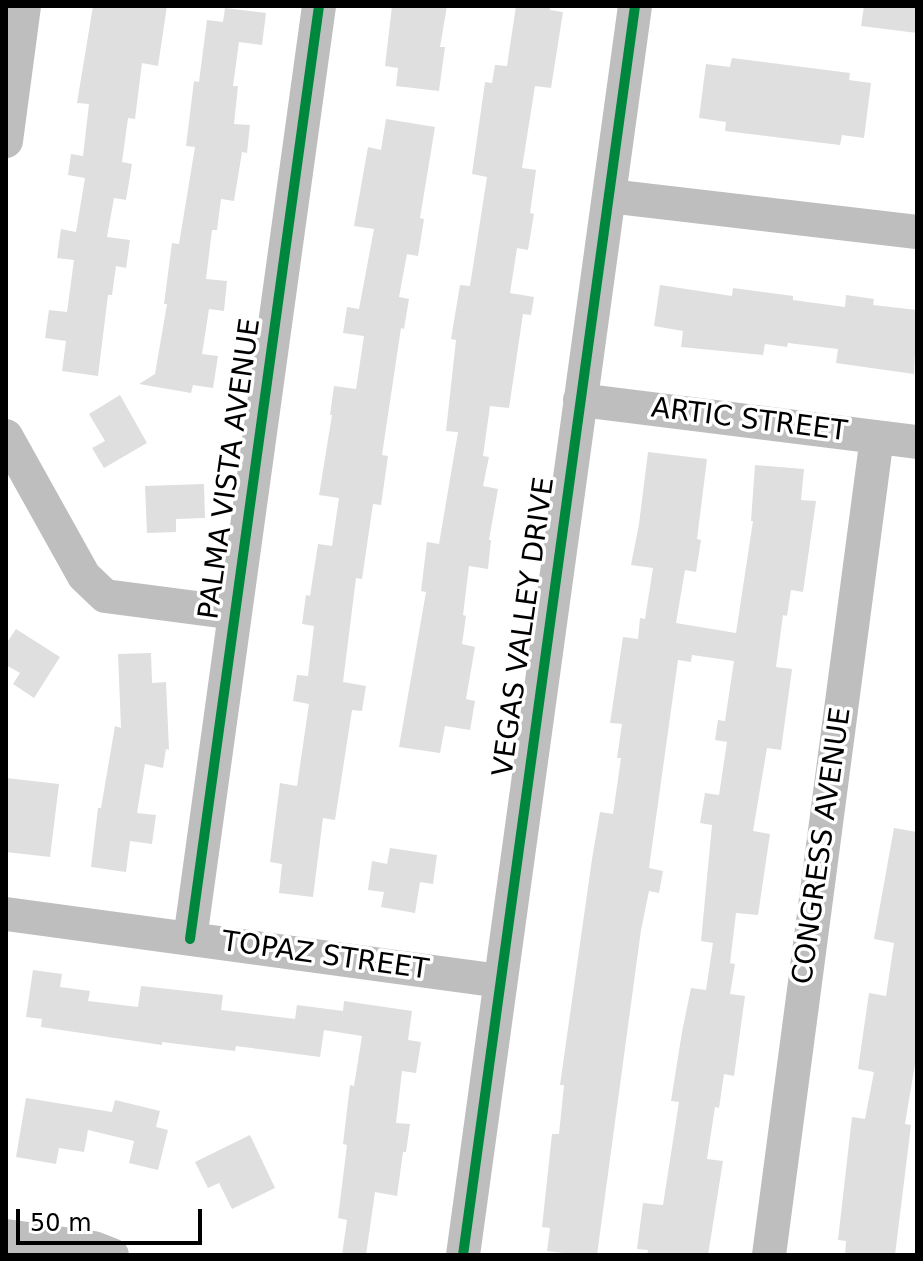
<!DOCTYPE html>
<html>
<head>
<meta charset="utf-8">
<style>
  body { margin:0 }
  #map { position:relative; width:923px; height:1261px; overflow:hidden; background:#fff; font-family:"DejaVu Sans",sans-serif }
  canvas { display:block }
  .frame { position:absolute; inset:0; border:8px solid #000; pointer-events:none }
  .scale { position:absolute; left:16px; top:1209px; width:186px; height:36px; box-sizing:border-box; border:4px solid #000; border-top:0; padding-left:10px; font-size:24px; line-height:28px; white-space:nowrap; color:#000; -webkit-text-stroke:6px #fff; paint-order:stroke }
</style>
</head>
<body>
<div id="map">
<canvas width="923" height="1261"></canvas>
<div class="frame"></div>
<div class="scale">50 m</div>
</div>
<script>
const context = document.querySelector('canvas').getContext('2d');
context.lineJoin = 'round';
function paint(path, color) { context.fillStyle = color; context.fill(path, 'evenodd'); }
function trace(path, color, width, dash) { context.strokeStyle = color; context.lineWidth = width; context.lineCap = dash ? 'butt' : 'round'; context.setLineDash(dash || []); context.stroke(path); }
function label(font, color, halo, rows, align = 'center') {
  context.font = font + ' "DejaVu Sans",sans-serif'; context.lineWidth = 7; context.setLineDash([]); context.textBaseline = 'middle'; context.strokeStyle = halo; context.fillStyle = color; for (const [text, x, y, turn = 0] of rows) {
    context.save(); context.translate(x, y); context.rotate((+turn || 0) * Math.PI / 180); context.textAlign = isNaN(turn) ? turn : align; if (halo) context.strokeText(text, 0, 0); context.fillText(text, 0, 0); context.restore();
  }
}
paint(new Path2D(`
  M93,6H167L158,66L142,63L135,119L128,118L122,162L132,164L126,200L114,198L107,237L130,240L126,268L116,266L112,295H108L98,376L62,371L66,341L45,338L49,310L67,312L74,260L57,258L61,229L76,232L85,178L68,175L71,154L83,156L89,104L77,103Z
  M392,6H447L440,47H445L439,91L396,86L398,68L385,66Z
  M516,6H550V10L563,12L551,88L535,86L522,168L536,170L530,213L534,214L528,250L517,248L510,293L534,297L531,315L523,314L509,408L490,406L483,456L489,457L483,486L498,489L489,540H491L488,569L469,566L463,615L466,616L462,644L475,647L466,699L475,701L470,730L445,726L440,753L399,747L426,592L421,591L427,542L439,544L458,432L446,431L456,340L451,339L460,285L470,286L487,177L472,174L485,82L492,83L495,65L507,66Z
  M864,6H917V33L861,26Z
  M225,8L266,13L262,45L239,42L233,86H238L234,124L250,125L247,153L242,152L234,201L221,199L217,230H212L206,279L227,281L224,311L209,309L202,354L218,356L213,388L193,385L191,393L139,384L155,374L167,304H164L172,243L179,244L195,147L186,146L194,81L199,82L207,20L223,22Z
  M732,58L850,73L849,80L871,83L864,138L842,135L840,145L725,131L726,122L699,118L706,64L730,67Z
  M386,119L435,127L420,218L424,219L418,256L407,254L399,297L409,299L404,329L401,328L382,455L388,456L381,505L373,504L362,579L356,578L343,682L366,686L362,711L352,710L335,820L323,818L313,897L279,893L282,864L270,862L280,783L297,786L309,704L293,701L297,675L308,676L314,626L302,624L306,595L310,596L318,544L332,546L339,498L319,495L332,415H330L334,386L356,389L364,336L343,333L347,307L359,309L374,229L354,226L368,147L381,150Z
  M660,285L732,296L733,288L793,296V300L845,307L846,295L874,299L873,305L917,310L914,374L836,363L838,349L788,343L787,347L765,344L763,355L681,347L683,331L654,326Z
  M120,395L147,443L104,468L92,448L105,441L89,414Z
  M648,452L707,459L697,539L701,540L696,572L685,570L676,623L736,633L753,521H751L755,465L804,469L801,500L816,501L803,592L791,590L787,616L783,615L776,667L792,669L781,750L767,748L753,831L770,834L758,915L736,913L730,963L735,964L730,994L745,996L734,1076L724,1074L719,1108L715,1107L707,1159L723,1161L708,1255H647L648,1250L637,1249L643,1203L663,1205L679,1102L671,1101L682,1032L691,988L706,990L713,943L701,941L712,825L700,823L705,793L719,795L727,742L715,740L718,720L725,721L734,661L692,655L691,662L678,660L649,868L663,871L659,893L649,891L641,930L597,1255H579L547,1251L550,1228L542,1227L552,1134H559L564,1085H560L592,859L600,812L613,814L621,758H617L622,724L610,723L623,637L638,639L640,618L645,619L653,568L631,565L639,524Z
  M204,484L205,518L176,519V532L147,533L145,486Z
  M16,629L60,657L34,698L13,684L20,673L6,665V644Z
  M151,653L152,683L166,682L169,750L166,749L163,768L145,764L137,813L156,815L152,844L130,841L126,872L91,867L98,808H101L115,726L121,728L118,654Z
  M6,778L59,784L50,857L6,852Z
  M894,828L917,832V1052L905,1124L911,1125L895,1255H845L846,1241L838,1240L852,1117L865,1119L874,1072L858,1069L869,993L886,996L894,943L874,939Z
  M390,848L437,855L433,884L420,882L415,913L381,907L384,892L368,890L372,861L387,864Z
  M33,970L62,974L60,987L90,991L88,1001L138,1007L141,986L223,995L221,1010L295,1019L297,1005L343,1011L344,1001L412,1011L408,1040L421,1042L416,1073L402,1071L396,1123L410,1124L406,1152H403L397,1196L375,1192L366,1255H342L347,1220L338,1218L347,1145L343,1144L350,1085L354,1086L362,1036L324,1030L320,1057L236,1046L235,1051L162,1042V1045L41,1027L42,1019L26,1017Z
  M26,1098L112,1112L115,1100L160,1111L156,1127L168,1130L158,1170L129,1163L134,1141L88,1130L84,1152L59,1148L56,1164L16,1157Z
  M250,1135L275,1188L232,1209L219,1183L208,1188L195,1162Z`), '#dfdfdf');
trace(new Path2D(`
  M6,141L24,6
  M609,196L917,232
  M580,400L917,442
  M6,436L84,576L105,596L235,613
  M6,914L500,981
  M190,939L319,6
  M6,1236L94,1248L112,1255
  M463,1255L635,6
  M769,1255L877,437`), '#bebebe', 34);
trace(new Path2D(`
  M190,939L319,6
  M463,1255L635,6`), '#00873e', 10);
label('28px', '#000', '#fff', [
  ["ARTIC STREET",749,421,7],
  ["PALMA VISTA AVENUE",231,469,-82],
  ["VEGAS VALLEY DRIVE",525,627,-82],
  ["CONGRESS AVENUE",823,846,-82],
  ["TOPAZ STREET",325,957,8]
]);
</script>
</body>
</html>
